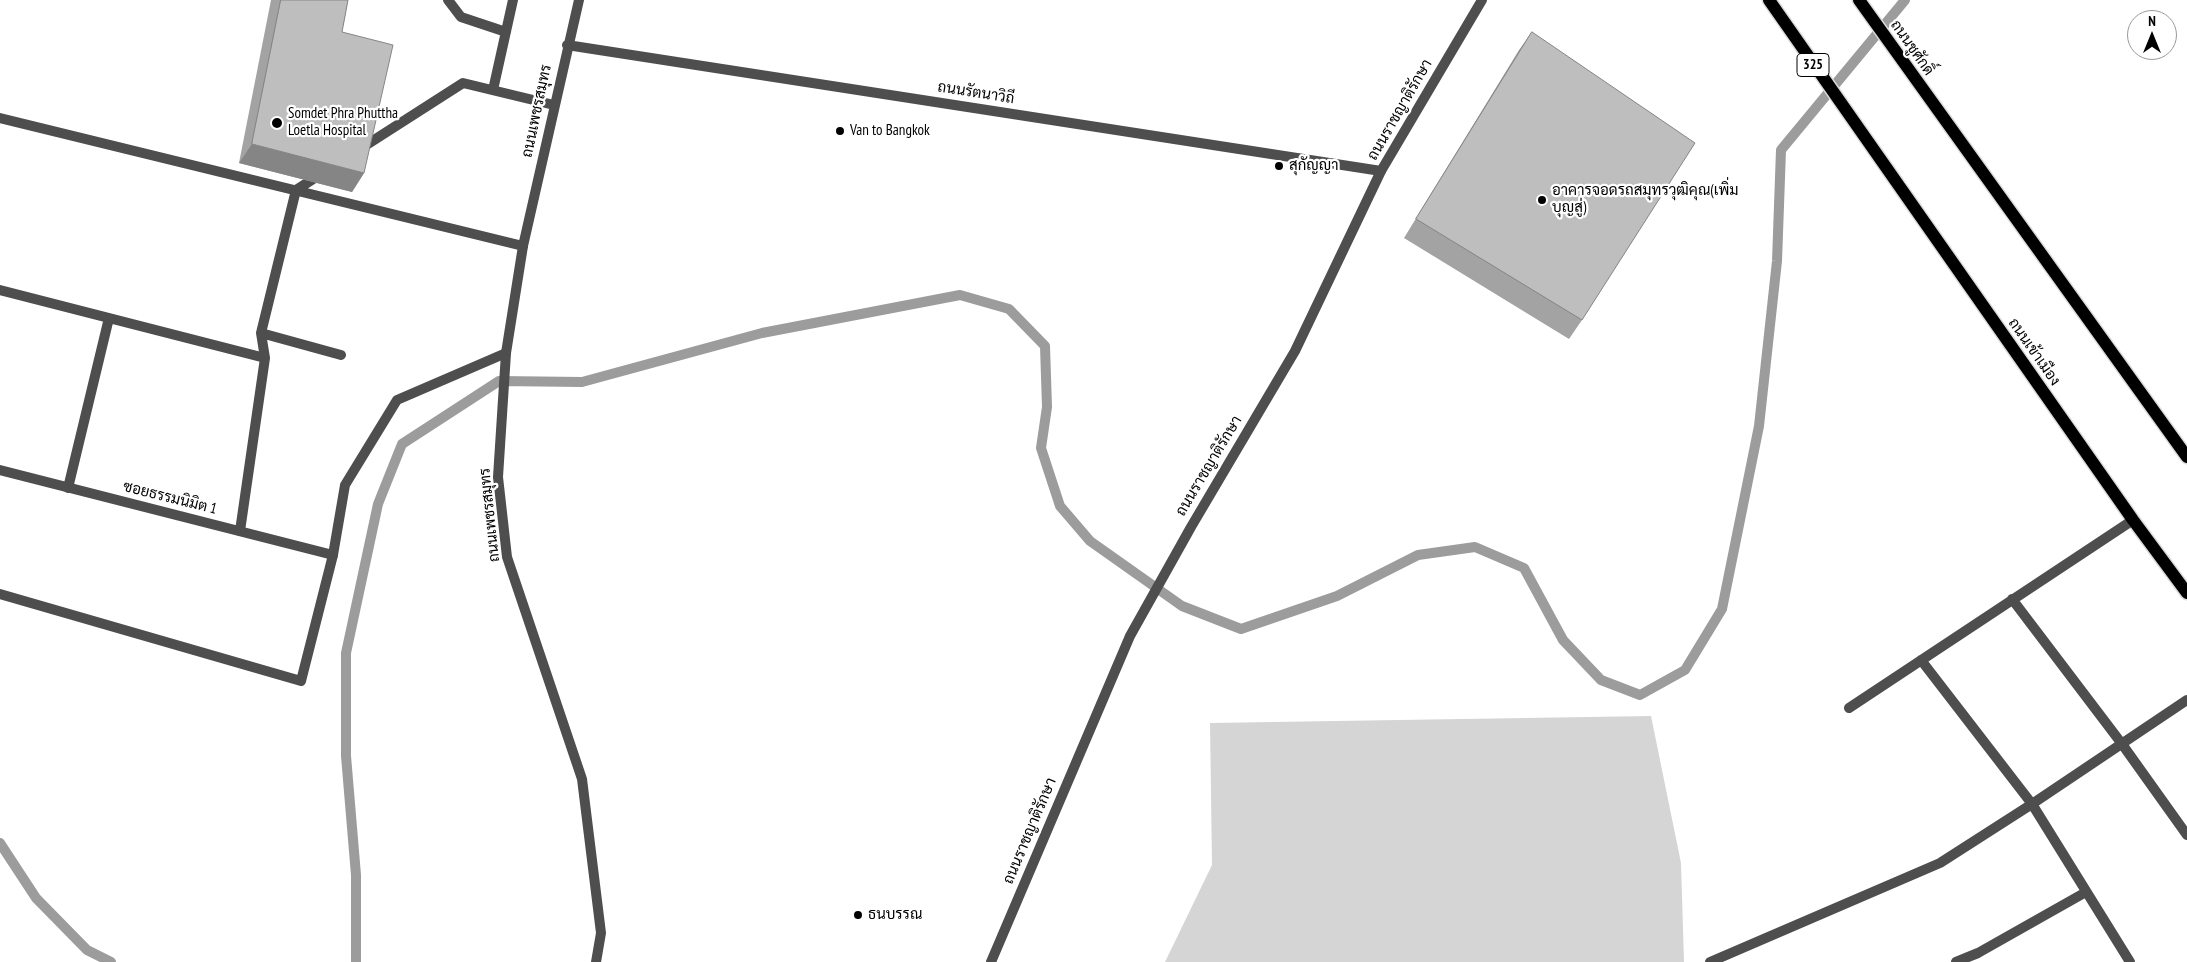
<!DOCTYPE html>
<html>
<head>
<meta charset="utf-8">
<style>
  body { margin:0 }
  #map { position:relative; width:2187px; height:962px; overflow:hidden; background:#fff; font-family:"PT Sans Narrow",sans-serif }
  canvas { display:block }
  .north { position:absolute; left:2127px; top:10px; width:50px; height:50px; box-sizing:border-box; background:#fff; border:1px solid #999; border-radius:50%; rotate:0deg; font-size:14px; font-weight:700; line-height:20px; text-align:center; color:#000 }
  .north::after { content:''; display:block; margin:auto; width:18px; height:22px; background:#000; clip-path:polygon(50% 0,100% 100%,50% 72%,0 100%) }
</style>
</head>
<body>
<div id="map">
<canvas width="2187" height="962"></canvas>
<div class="north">N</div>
</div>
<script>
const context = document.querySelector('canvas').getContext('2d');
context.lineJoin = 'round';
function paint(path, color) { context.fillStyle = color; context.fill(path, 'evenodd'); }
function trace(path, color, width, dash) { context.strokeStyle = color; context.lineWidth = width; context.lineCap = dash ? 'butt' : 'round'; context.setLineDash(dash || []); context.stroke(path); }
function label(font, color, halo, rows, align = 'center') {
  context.font = font + ' "PT Sans Narrow",Sarabun,sans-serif'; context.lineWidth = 4.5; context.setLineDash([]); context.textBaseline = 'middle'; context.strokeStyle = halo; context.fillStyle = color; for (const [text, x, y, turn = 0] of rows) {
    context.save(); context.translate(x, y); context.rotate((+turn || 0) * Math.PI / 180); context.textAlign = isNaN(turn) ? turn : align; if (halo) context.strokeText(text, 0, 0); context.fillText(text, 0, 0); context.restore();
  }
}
paint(new Path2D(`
  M1651,716L1681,863L1684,962H1165L1212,865L1210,723Z`), '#d5d5d5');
trace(new Path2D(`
  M0,843L36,898L87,950L111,962
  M356,962V875L346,756V653L378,504L402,444L499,381L582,382L762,333L960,295L1009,309L1045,346L1047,407L1041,448L1060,506L1090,541L1182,606L1241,629L1337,596L1418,555L1475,547L1524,568L1563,640L1601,680L1640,695L1685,670L1722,609L1759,426L1777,261L1781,150L1905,0`), '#9c9c9c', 10);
const primary = new Path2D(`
  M1769,0L2133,520L2187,593
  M1859,0L2187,457`);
trace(primary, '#dbdbdb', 15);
trace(new Path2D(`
  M448,0L461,17L506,32
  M493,90L513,0
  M0,118L523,246
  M360,149L463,83L554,105
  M0,290L265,358
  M261,333L341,355
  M68,488L109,318
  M240,531L265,358L261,333L296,190L321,174
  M0,594L301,681L333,555L345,485L397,400L506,353`), '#4e4e4e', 10);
trace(new Path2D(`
  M579,0L523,246L506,353L498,477L507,557L582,779L601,933L596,962
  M567,45L1381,171
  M0,470L333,555
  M2012,599L2122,744L2187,835
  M1921,660L2032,804L2130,962
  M1849,708L2133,520
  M1710,962L1940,863L2032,804L2187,700
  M1956,962L1978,953L2086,892`), '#4e4e4e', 10);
trace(new Path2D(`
  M991,962L1130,636L1191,527L1295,351L1381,171L1482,0`), '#4e4e4e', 10);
trace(primary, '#000', 12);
paint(new Path2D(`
  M271,0H348L342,32L364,173L352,192L239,163Z
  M1532,32L1582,320L1569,339L1404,238L1519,50Z`), '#a3a3a3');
paint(new Path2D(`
  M252,144L364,173L352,192L239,163Z`), '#858585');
const building = new Path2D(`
  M281,0H348L342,32L393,45L364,173L252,144Z
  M1532,32L1695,143L1582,320L1416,219Z`);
paint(building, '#bebebe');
trace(building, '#858585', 1);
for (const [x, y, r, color] of [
  [277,123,6,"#000"],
  [840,131,5,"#000"],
  [1279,166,5,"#000"],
  [1542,200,5,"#000"],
  [858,915,5,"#000"]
]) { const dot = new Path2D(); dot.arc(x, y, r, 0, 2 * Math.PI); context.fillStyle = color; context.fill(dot); trace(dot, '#fff', 2); }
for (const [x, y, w] of [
  [1813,65,32]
]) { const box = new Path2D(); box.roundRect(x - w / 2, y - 11.5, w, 23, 4); context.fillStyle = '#fff'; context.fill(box); trace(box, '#000', 1); }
label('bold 14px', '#000', null, [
  ["325",1813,65]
]);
label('15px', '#000', '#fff', [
  ["ถนนชูศักดิ์",1912,48,55],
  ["ถนนรัตนาวิถี",976,93,9],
  ["ถนนราชญาติรักษา",1400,110,-60],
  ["ถนนเพชรสมุทร",537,111,-78],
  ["ถนนเข้าเมือง",2034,352,55],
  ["ถนนราชญาติรักษา",1209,466,-59],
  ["ซอยธรรมนิมิต 1",170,498,14],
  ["ถนนเพชรสมุทร",490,515,-96],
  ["ถนนราชญาติรักษา",1030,831,-67]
]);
label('15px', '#000', '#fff', [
  ["Somdet Phra Phuttha",288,114],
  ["Loetla Hospital",288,131],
  ["Van to Bangkok",850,131],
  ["สุกัญญา",1289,166],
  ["อาคารจอดรถสมุทรวุฒิคุณ(เพิ่ม",1552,191],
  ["บุญสู่)",1552,208],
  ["ธนบรรณ",868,915]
], 'left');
</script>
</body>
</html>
